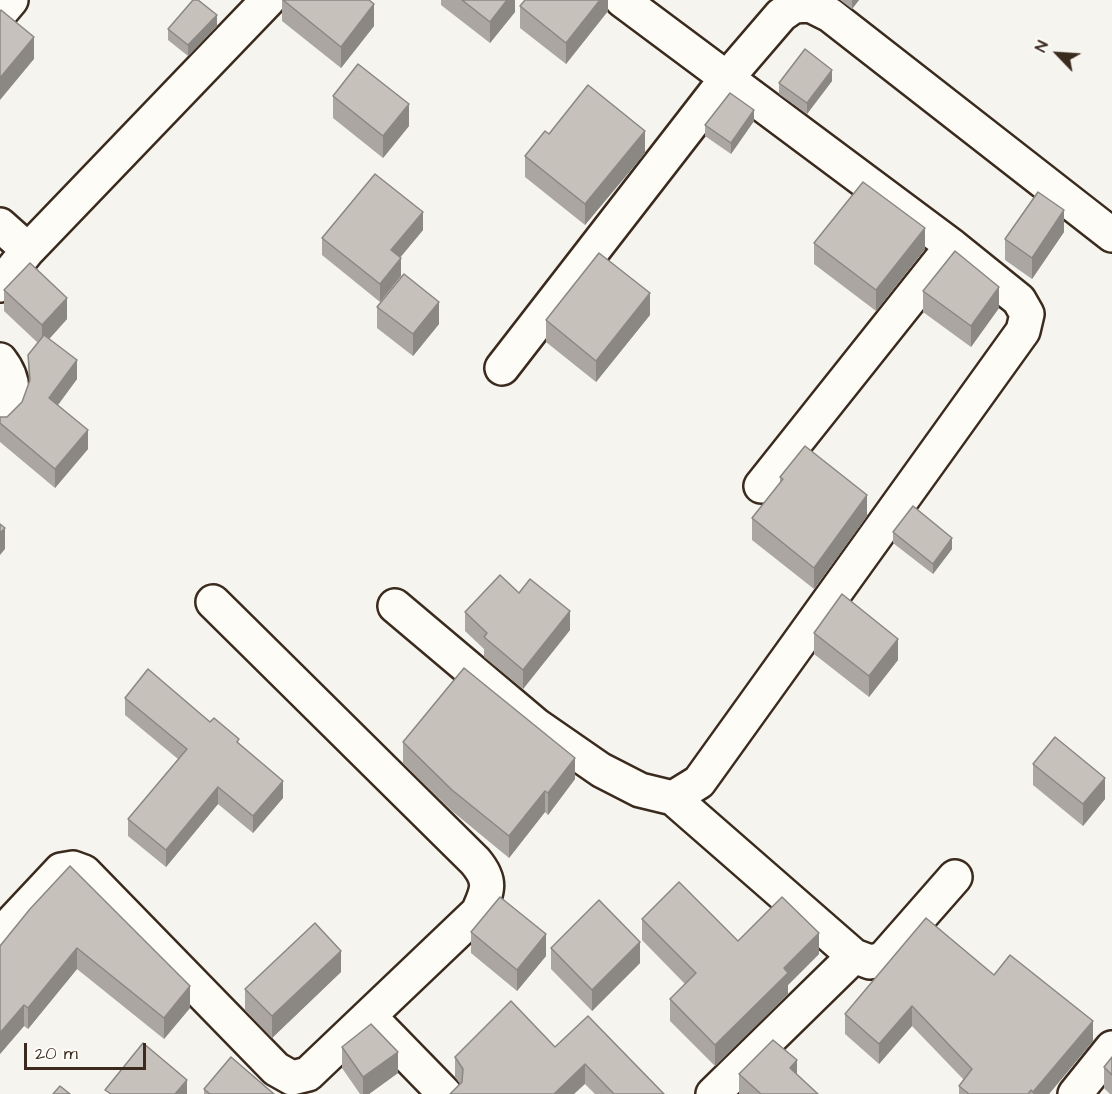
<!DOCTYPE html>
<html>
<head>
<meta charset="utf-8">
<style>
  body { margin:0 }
  #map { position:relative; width:1112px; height:1094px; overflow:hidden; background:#f5f4ee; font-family:"Architects Daughter",sans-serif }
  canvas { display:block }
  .north { position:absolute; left:1028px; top:24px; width:60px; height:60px; -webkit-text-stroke:4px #fdfcf7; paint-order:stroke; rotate:295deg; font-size:16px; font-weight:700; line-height:24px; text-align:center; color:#3b2a1e }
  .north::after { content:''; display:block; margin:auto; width:21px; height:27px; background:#3b2a1e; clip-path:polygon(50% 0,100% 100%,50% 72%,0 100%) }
  .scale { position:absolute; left:24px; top:1043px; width:122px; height:27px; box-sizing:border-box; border:3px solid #3b2a1e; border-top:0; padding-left:8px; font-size:18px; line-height:21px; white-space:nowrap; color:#3b2a1e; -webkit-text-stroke:4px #fdfcf7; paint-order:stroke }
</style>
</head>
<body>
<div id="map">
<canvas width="1112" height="1094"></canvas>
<div class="north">N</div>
<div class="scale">20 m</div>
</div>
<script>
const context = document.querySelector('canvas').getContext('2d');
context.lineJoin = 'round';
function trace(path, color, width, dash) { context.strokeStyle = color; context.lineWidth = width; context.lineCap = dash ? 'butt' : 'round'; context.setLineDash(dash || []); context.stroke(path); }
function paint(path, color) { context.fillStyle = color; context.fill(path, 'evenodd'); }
const minor = new Path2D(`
  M0,13L11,0
  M0,225L28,250L0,285
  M28,250L268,0
  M0,360C15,379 17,401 0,419
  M502,368L726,79L781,15L794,6L810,5L830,15L1112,235
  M761,486L952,246
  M395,606L536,725L601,770L640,790L673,798L699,782L1023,331L1027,314L1019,300L952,246L622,0
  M673,798L854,956L870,962L883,959L955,877
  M0,935L61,870L73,868L84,872L276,1069L292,1078L308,1074L478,912C488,890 492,881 475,861L213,602
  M369,1016L445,1094
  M713,1094L854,956
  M1075,1094L1112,1048`);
trace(minor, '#3b2a1e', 38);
trace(minor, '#fdfcf7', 33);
paint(new Path2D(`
  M282,0H369L374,26L341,68L282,21Z
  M441,0H515V12L490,43L441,5Z
  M608,0V11L566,64L520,28V6Z
  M840,0H859L852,9Z
  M217,26L188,56L168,40V29Z
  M832,81L807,114L779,94V83Z
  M333,96L409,126L383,158L333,118Z
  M754,121L731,154L705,136V125Z
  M549,134L645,153L585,225L525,177V156Z
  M423,230L400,258L401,276L380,302L322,255V238Z
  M1064,232L1032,279L1005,260V239Z
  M814,243L925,249L876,311L814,264Z
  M4,290L67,319L49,339L77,379L58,405L88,449L55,488L0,442V417H7L22,402L29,383L28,355L38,343L4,311Z
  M923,291L999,308L971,347L923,312Z
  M377,307L439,324L413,356L377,328Z
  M650,315L596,382L546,342V320Z
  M780,477L867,516L814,589L752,540V518L780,483Z
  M893,532L952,549L933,574L893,543Z
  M519,593L570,630L523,689L484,657V649L465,631V612Z
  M814,633L898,660L869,697L814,654Z
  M125,698L210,722L239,743L283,798L253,833L218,804L166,867L128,836V819L178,759L125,715Z
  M403,742L575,779L548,815L545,812L509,858L452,811L403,763Z
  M1033,764L1105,799L1083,826L1033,785Z
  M30,909L190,1008L164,1039L77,969L28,1029L24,1026L0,1054Z
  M642,919L738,941L819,954L788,985V994L715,1066L670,1021V999L685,984L642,940Z
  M471,932L546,956L517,991L471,953Z
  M551,948L640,963L592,1011L551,969Z
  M341,972L272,1038L245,1010V989Z
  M994,975L1093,1041L1049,1094H959V1086L964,1080L912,1026L879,1064L845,1034V1014Z
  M342,1047L398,1073L369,1094H360L342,1068Z
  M555,1047L664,1094H595L585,1084H460L455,1077V1057Z
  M1112,1057V1094H1110L1104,1088V1067Z
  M739,1074L818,1094H739Z
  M204,1089L274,1094H204Z`), '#aba6a1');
paint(new Path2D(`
  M507,0H515V12L490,43V22Z
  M600,0H608V11L566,64V43Z
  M852,0H859L852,9Z
  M374,4V26L341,68V47Z
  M217,15V26L188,56V45Z
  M34,37V59L0,100V78Z
  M832,70V81L807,114V103Z
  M409,104V126L383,158V136Z
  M754,110V121L731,154V143Z
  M645,131V153L585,225V204Z
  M1064,210V232L1032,279V258Z
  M423,212V230L391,268V250Z
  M925,228V249L876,311V290Z
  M401,258V276L380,302V284Z
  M999,287V308L971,347V326Z
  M650,293V315L596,382V361Z
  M67,298V319L42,347V325Z
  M439,302V324L413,356V334Z
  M77,360V379L49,417V398Z
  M88,430V449L55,488V469Z
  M867,495V516L814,589V568Z
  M5,528V549L0,555V533Z
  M952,538V549L933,574V564Z
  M570,611V630L523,689V670Z
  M898,639V660L869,697V676Z
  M575,758V779L548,815V793Z
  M1105,778V799L1083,826V804Z
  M283,781V798L253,833V816Z
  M218,787V804L166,867V850Z
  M545,791V812L509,858V836Z
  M819,933V954L788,985V994L715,1066V1045L784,968Z
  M546,934V956L517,991V970Z
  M640,942V963L592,1011V990Z
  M77,948V969L28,1029V1008Z
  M341,951V972L272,1038V1016Z
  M190,986V1008L164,1039V1018Z
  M24,1005V1026L0,1054V1033Z
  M912,1006V1026L879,1064V1044Z
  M1093,1021V1041L1049,1094H1033V1092Z
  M398,1052V1073L369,1094H363V1077Z
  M797,1060V1082L790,1068Z
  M585,1064V1084L574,1094H554Z
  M187,1080V1094H175Z`), '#8b8783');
const building = new Path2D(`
  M193,0H198L217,15L188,45L168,29Z
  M283,0H369L374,4L341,47Z
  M462,0H507L490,22Z
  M525,0H600L566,43L520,6Z
  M1,10L34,37L0,78V12Z
  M805,49L832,70L807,103L779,83Z
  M358,64L409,104L383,136L333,96Z
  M588,85L645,131L585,204L525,156L545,131L549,134Z
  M730,93L754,110L731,143L705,125Z
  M375,174L423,212L391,250L401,258L380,284L322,238Z
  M863,182L925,228L876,290L814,243Z
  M1038,192L1064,210L1032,258L1005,239Z
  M955,251L999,287L971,326L923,291Z
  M599,253L650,293L596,361L546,320Z
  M30,263L67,298L42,325L4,290Z
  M404,274L439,302L413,334L377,307Z
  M44,335L77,360L49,398L88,430L55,469L0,423V417H7L22,402L30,380L28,355Z
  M805,446L867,495L814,568L752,518L783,479L780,477Z
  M913,506L952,538L933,564L893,532Z
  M0,524L5,528L0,533Z
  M500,575L519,593L530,579L570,611L523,670L484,637L487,633L465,612Z
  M842,594L898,639L869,676L814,633Z
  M464,668L575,758L548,793L545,791L509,836L452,790L403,742Z
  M148,669L210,722L214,718L239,739L237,742L283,781L253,816L218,787L166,850L128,819L187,749L125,698Z
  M1055,737L1105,778L1083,804L1033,764Z
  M70,866L190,986L164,1018L77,948L28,1008L24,1005L0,1033V946L30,909Z
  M679,882L738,941L782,897L819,933L784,968L788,973L715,1045L670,999L696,973L642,919Z
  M500,897L546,934L517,970L471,932Z
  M599,900L640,942L592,990L551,948Z
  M926,918L994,975L1010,955L1093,1021L1033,1092L1031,1090L1028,1094H969L959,1086L972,1069L912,1006L879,1044L845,1014Z
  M315,923L341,951L272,1016L245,989Z
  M511,1001L555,1047L588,1016L664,1094H614L585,1064L554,1094H450L462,1082L463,1069L455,1057Z
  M371,1024L398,1052L363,1077L342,1047Z
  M773,1040L797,1060L790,1068L818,1094H761L739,1074Z
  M143,1043L187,1080L175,1094H111L105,1090Z
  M231,1057L274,1094H210L204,1089Z
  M1112,1057V1075L1104,1067Z
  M60,1086L70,1094H53Z`);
paint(building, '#c7c1bb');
trace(building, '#8b8783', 1.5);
</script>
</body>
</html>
